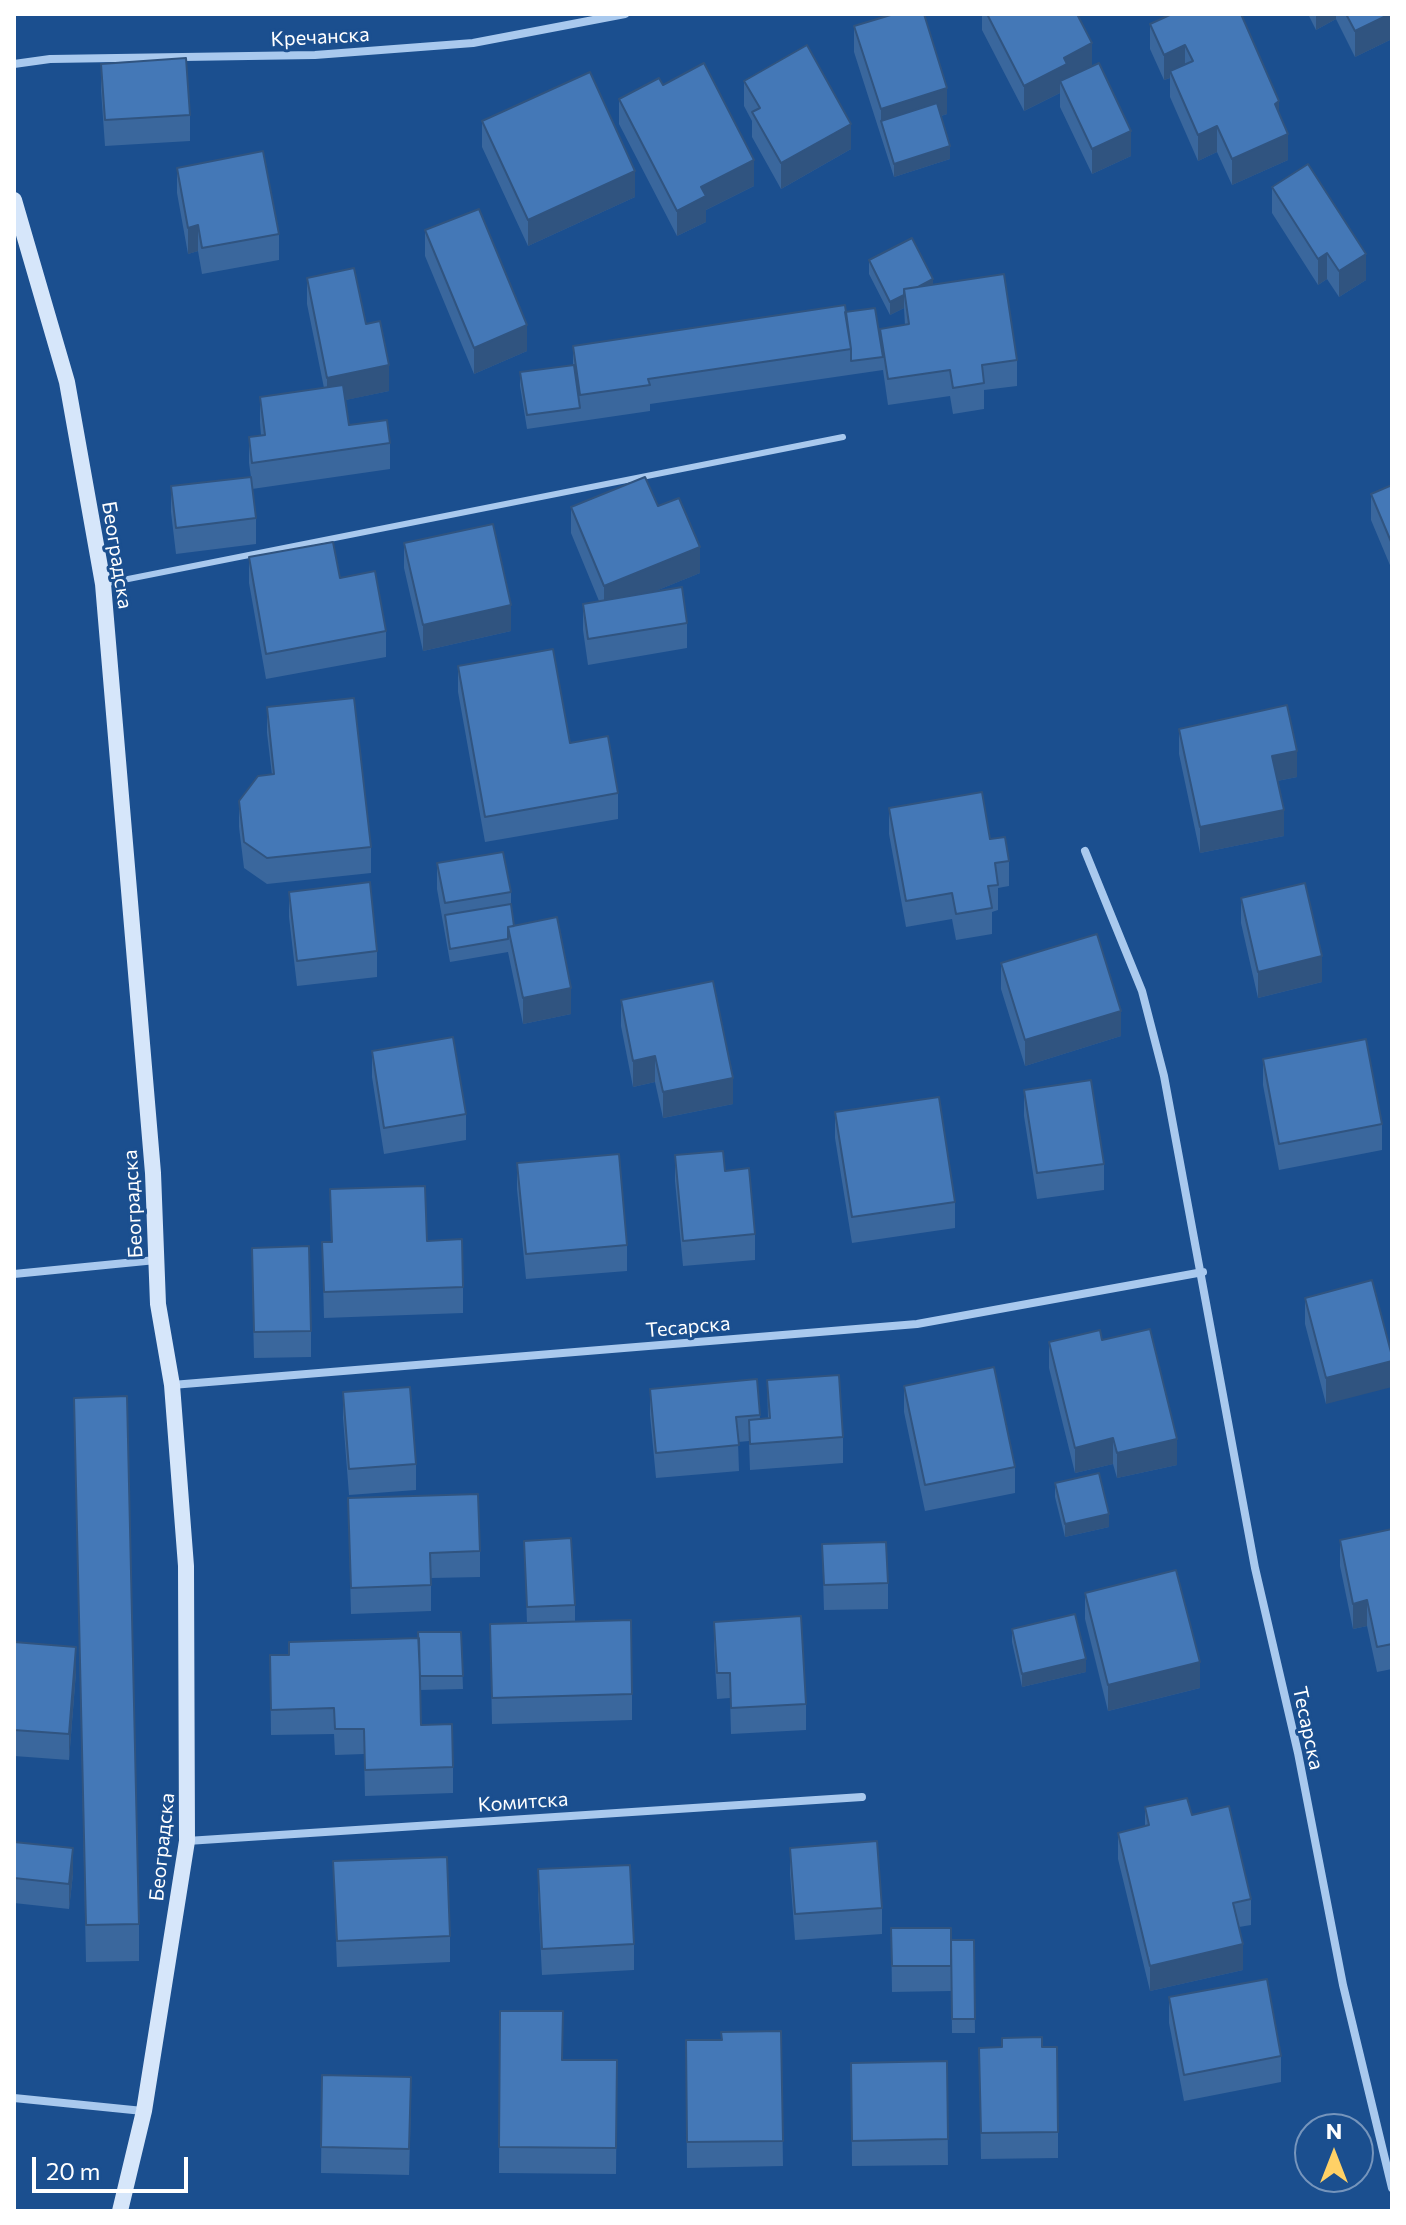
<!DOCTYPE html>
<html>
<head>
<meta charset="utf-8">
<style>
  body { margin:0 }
  #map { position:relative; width:1406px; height:2225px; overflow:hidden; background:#1b4f8f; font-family:Commissioner,sans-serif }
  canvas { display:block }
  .frame { position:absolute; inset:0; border:16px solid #fff; pointer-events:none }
  .north { position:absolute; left:1294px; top:2113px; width:80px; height:80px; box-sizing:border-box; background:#1b4f8f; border:2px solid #7695bc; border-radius:50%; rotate:0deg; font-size:22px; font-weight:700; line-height:32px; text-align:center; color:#fff }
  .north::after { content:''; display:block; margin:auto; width:28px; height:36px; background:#ffd166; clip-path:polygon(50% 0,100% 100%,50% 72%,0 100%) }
  .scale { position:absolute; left:32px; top:2157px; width:156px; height:36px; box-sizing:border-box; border:4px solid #fff; border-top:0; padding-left:10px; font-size:24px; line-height:28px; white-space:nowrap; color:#fff; -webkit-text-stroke:6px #1b4f8f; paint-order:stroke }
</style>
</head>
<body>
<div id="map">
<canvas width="1406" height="2225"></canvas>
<div class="frame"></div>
<div class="north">N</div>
<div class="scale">20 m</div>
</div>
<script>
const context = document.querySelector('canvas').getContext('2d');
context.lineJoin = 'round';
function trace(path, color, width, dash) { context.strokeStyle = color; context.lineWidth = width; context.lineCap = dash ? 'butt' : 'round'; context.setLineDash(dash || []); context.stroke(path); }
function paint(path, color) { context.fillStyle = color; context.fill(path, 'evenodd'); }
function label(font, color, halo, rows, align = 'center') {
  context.font = font + ' Commissioner,sans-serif'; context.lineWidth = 6; context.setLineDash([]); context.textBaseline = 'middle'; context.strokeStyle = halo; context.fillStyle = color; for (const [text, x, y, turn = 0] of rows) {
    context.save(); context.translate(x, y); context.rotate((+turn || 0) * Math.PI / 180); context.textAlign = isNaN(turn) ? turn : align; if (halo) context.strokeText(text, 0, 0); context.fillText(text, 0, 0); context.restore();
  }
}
trace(new Path2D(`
  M103,584L843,437`), '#a9c9ee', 6);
trace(new Path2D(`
  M14,64L50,59L315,55L473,43L625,14
  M1085,851L1142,991L1164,1076L1255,1568L1298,1753L1343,1985L1392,2188
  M14,1274L156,1260
  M172,1385L917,1324L1203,1272
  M187,1841L862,1797
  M14,2098L143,2111`), '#a9c9ee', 8);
trace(new Path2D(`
  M14,200L67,382L103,584L153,1173L158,1304L172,1385L186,1566L187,1841L144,2111L120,2211`), '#d6e6fa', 16);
paint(new Path2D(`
  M982,14H1077L1092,66L1131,156L1092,174L1060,107V93L1024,111L982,30Z
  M1168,14H1241L1279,115L1288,160L1232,185L1217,152L1198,161L1170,97V78L1164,80L1150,49V24L1168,16Z
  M1308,14H1392V39L1355,57L1336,19L1316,30Z
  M854,26L947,114L941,116L950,159L894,177L854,52Z
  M101,64L190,115V141L105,146L101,90Z
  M744,81L851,149L781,189L752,137V121L744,106Z
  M663,85L754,186L706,210V222L677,236L619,124V99Z
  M482,121L635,197L528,246L482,147Z
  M177,168L279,234V260L202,274L198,251L188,254L177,193Z
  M1272,187L1366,280L1339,297L1327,279L1318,285L1272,213Z
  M425,230L527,351L474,374L425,256Z
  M869,260L933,285L1017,360V386L984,390V409L953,414L950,396L888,405L883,370L650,404V411L527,429L520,386V372L573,365V346L845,312L880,341V329L905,325L904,308L890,315L869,274Z
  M307,278L366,324L389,391L345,400L349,425L390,443V469L252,489L256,518V544L176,554L171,512V486L251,477L249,463V437L261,435L260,423V397L324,388L307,304Z
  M1392,485V570L1371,520V494Z
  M658,506L700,573L653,592L687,623V648L588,665L583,630V604L599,601L571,533V507Z
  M404,543L511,631L423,651L404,568Z
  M249,557L340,578L386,631V657L266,679L249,583Z
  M458,666L570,743L618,793V819L485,842L458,692Z
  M267,707L371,847V873L267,884L244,868L239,827V801L272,775L267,733Z
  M1179,729L1297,777L1277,781L1284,836L1200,853L1179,754Z
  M889,808L990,839L1009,861V886L998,888V910L992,912V934L956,940L952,919L906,927L889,834Z
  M437,863L511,892V904L514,926L571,1014L523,1024L508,952L450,962L437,889Z
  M289,892L377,951V977L297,986L289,917Z
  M1241,898L1322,982L1258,998L1241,923Z
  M1001,963L1121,1036L1025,1066L1001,989Z
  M621,1000L733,1104L663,1118L655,1082L633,1087L621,1026Z
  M372,1051L466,1114V1140L384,1154L372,1077Z
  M1263,1059L1382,1124V1150L1279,1170L1263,1085Z
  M1024,1090L1104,1164V1190L1037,1199L1024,1116Z
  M835,1112L955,1202V1228L852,1243L835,1138Z
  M675,1155L725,1171L755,1234V1260L683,1266L675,1181Z
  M517,1163L627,1245V1271L526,1279L517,1189Z
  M330,1189L427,1241L463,1287V1313L324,1318L322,1242H331Z
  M252,1273L311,1331V1357L254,1358Z
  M1305,1298L1392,1356L1326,1404L1305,1324Z
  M1102,1340L1177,1465L1117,1478L1113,1464L1075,1473L1049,1368V1342Z
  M757,1379L760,1419L768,1418L767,1380L843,1437V1463L750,1470L749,1441L738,1442L739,1471L656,1478L650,1415V1389Z
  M904,1386L1015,1467V1493L925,1511L904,1412Z
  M343,1392L416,1464V1490L349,1495L343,1418Z
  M74,1398L139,1924V1961L86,1962Z
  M1055,1483L1109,1527L1065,1537L1055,1497Z
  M348,1498L480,1551V1577L431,1578V1611L351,1614Z
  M1392,1529V1669L1377,1672L1367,1626L1353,1629L1340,1566V1540Z
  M524,1541L575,1605V1622L632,1694V1720L492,1724L490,1624L527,1623Z
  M822,1544L888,1583V1609L824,1610Z
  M1085,1593L1200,1688L1108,1711L1085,1619Z
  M14,1616L15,1642L76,1672L69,1760L14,1756Z
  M714,1622L806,1704V1730L731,1734L730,1698L717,1699L714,1647Z
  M1012,1629L1086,1672L1022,1687L1012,1642Z
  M461,1632L463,1689L420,1690L421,1725L453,1767V1793L365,1796L364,1754L335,1755L334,1734L271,1735L270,1655H289Z
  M1145,1807L1192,1815L1251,1899V1925L1239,1927L1243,1970L1150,1991L1118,1859V1833L1145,1826Z
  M14,1842L73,1874L69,1909L14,1903Z
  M790,1848L882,1908V1934L795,1940L790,1873Z
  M333,1861L450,1936V1962L337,1967Z
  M538,1869L634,1944V1970L542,1975L538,1895Z
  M891,1928L951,1940H974L975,2033H952L951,1953V1991L892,1992Z
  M1169,1997L1281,2056V2082L1184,2101L1169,2023Z
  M500,2011L563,2060H617L616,2174L499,2173Z
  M781,2031L783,2166L687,2168L686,2040H721Z
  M1042,2047L1058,2132V2158L981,2159L979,2048Z
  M947,2061L948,2165L852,2166L851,2063Z
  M322,2075L411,2103L409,2175L321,2173Z`), '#3a679d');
paint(new Path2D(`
  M1316,14H1336V19L1316,30Z
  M1390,14H1392V39L1355,57V31Z
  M1092,43V69L1060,81V93L1024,111V86L1064,58Z
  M1185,45V71H1170V78L1164,80V55Z
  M947,88V114L885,134L881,121V109Z
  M1279,101V127L1275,104Z
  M851,124V149L781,189V163Z
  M1217,126V152L1198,161V135Z
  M1131,131V156L1092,174V149Z
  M1288,134V160L1232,185V159Z
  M950,146V159L894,177V164Z
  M754,160V186L706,210V222L677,236V211L701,187Z
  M635,171V197L528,246V220Z
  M198,225V251L188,254V228Z
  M1327,253V279L1318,285V259Z
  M1366,254V280L1339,297V271Z
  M933,279V292L904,294Z
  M904,295V308L890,315V302Z
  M527,325V351L474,374V348Z
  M389,365V391L327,404V378Z
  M700,547V573L604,612V586Z
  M511,605V631L423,651V625Z
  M1297,751V777L1272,782V756Z
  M1284,810V836L1200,853V827Z
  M1322,956V982L1258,998V972Z
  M571,988V1014L523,1024V998Z
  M1121,1011V1036L1025,1066V1040Z
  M655,1056V1082L633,1087V1061Z
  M733,1078V1104L663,1118V1092Z
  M1392,1361V1387L1326,1404V1378Z
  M1113,1438V1464L1075,1473V1448Z
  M1177,1439V1465L1117,1478V1453Z
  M1109,1514V1527L1065,1537V1524Z
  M1367,1600V1626L1353,1629V1604Z
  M76,1647V1672L69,1760V1734Z
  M1086,1659V1672L1022,1687V1674Z
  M1200,1662V1688L1108,1711V1685Z
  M73,1848V1874L69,1909V1884Z
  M1243,1944V1970L1150,1991V1966Z`), '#305480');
const building = new Path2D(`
  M894,14H924L947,88L881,109L854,26Z
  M987,14H1077L1092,43L1064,58L1067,64L1024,86Z
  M1172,14H1241L1279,101L1275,104L1288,134L1232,159L1217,126L1198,135L1170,71L1193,61L1185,45L1164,55L1150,24Z
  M1346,14H1390L1355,31Z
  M807,45L851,124L781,163L752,112L760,108L744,81Z
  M186,58L190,115L105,120L101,64Z
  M704,63L754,160L701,187L706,196L677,211L619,99L659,78L663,85Z
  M1099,63L1131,131L1092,149L1060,81Z
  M590,72L635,171L528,220L482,121Z
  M937,103L950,146L894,164L881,121Z
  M263,151L279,234L202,248L198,225L188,228L177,168Z
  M1308,164L1366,254L1339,271L1327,253L1318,259L1272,187Z
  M479,209L527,325L474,348L425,230Z
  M912,238L933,279L918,287L904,289V295L890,302L869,260Z
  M354,268L366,324L380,321L389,365L327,378L307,278Z
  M1004,274L1017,360L982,365L984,383L953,388L950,370L888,379L880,329L909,324L904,289Z
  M845,305L851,349L648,379L650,385L580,395L573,346Z
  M875,308L883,357L851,361V349L845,312Z
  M574,365L580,408L527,415L520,372Z
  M343,385L349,425L387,420L390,443L252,463L249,437L265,435L260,397Z
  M251,477L256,518L176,528L171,486Z
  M645,477L658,506L679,498L700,547L604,586L571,507Z
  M1392,485V544L1371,494Z
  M493,524L511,605L423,625L404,543Z
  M333,542L340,578L375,571L386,631L266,654L249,557Z
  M682,587L687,623L588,639L583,604Z
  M553,649L570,743L608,736L618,793L485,817L458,666Z
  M354,698L371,847L267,858L244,842L239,801L258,776L274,774L267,707Z
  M1287,705L1297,751L1272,756L1284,810L1200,827L1179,729Z
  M982,792L990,839L1005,837L1009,861L995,863L998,885L988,886L992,908L956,914L952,893L906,901L889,808Z
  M503,852L511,892L445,903L437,863Z
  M370,882L377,951L297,961L289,892Z
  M1305,883L1322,956L1258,972L1241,898Z
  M511,904L514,926L508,927V939L450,949L445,915Z
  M557,917L571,988L523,998L508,927Z
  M1097,934L1121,1011L1025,1040L1001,963Z
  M713,981L733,1078L663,1092L655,1056L633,1061L621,1000Z
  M453,1037L466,1114L384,1128L372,1051Z
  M1366,1039L1382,1124L1279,1144L1263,1059Z
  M1091,1080L1104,1164L1037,1173L1024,1090Z
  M939,1097L955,1202L852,1217L835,1112Z
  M723,1151L725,1171L749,1168L755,1234L683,1241L675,1155Z
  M619,1154L627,1245L526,1254L517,1163Z
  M425,1186L427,1241L462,1239L463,1287L324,1292L322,1242H332L330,1189Z
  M309,1246L311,1331L254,1332L252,1248Z
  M1372,1280L1392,1356V1361L1326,1378L1305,1298Z
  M1150,1329L1177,1439L1117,1453L1113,1438L1075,1448L1049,1342L1100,1330L1102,1340Z
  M994,1367L1015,1467L925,1485L904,1386Z
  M839,1375L843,1437L750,1444L749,1420L770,1418L767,1380Z
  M757,1379L760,1415L736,1417L739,1445L656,1453L650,1389Z
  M410,1387L416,1464L349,1469L343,1392Z
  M127,1396L139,1924L86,1925L74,1398Z
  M1099,1473L1109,1514L1065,1524L1055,1483Z
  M478,1494L480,1551L430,1553L431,1585L351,1588L348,1498Z
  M1392,1529V1644L1377,1647L1367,1600L1353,1604L1340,1540Z
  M571,1538L575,1605L527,1607L524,1541Z
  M886,1542L888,1583L824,1585L822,1544Z
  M1176,1570L1200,1662L1108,1685L1085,1593Z
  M1075,1614L1086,1659L1022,1674L1012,1629Z
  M801,1616L806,1704L731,1708L730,1673H717L714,1622Z
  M631,1620L632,1694L492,1698L490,1624Z
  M418,1632H461L463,1676H420Z
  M419,1638L421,1725L452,1724L453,1767L365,1770L364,1729H335L334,1708L271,1710L270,1655H289V1642Z
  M14,1642L76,1647L69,1734L14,1730Z
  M1187,1798L1192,1815L1229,1806L1251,1899L1233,1903L1243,1944L1150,1966L1118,1833L1149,1825L1145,1807Z
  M877,1841L882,1908L795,1914L790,1848Z
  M14,1842L73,1848L69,1884L14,1878Z
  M447,1857L450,1936L337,1941L333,1861Z
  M630,1865L634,1944L542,1949L538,1869Z
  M891,1928H951V1966H892Z
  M951,1940H974L975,2019H952Z
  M1267,1979L1281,2056L1184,2075L1169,1997Z
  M500,2011H563L562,2060H617L616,2148L499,2147Z
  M781,2031L783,2141L687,2142L686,2040H722L721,2032Z
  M1042,2037V2047H1057L1058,2132L981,2133L979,2048L1002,2047V2038Z
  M947,2061L948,2139L852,2141L851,2063Z
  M322,2075L411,2077L409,2149L321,2147Z`);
paint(building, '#4478b7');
trace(building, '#305480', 2);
label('20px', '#fff', '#1b4f8f', [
  ["Кречанска",320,37,-3],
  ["Београдска",117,555,81],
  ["Београдска",133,1204,-93],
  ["Тесарска",688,1327,-5],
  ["Тесарска",1308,1728,78],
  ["Комитска",523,1802,-4],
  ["Београдска",162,1847,-84]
]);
</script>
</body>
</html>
